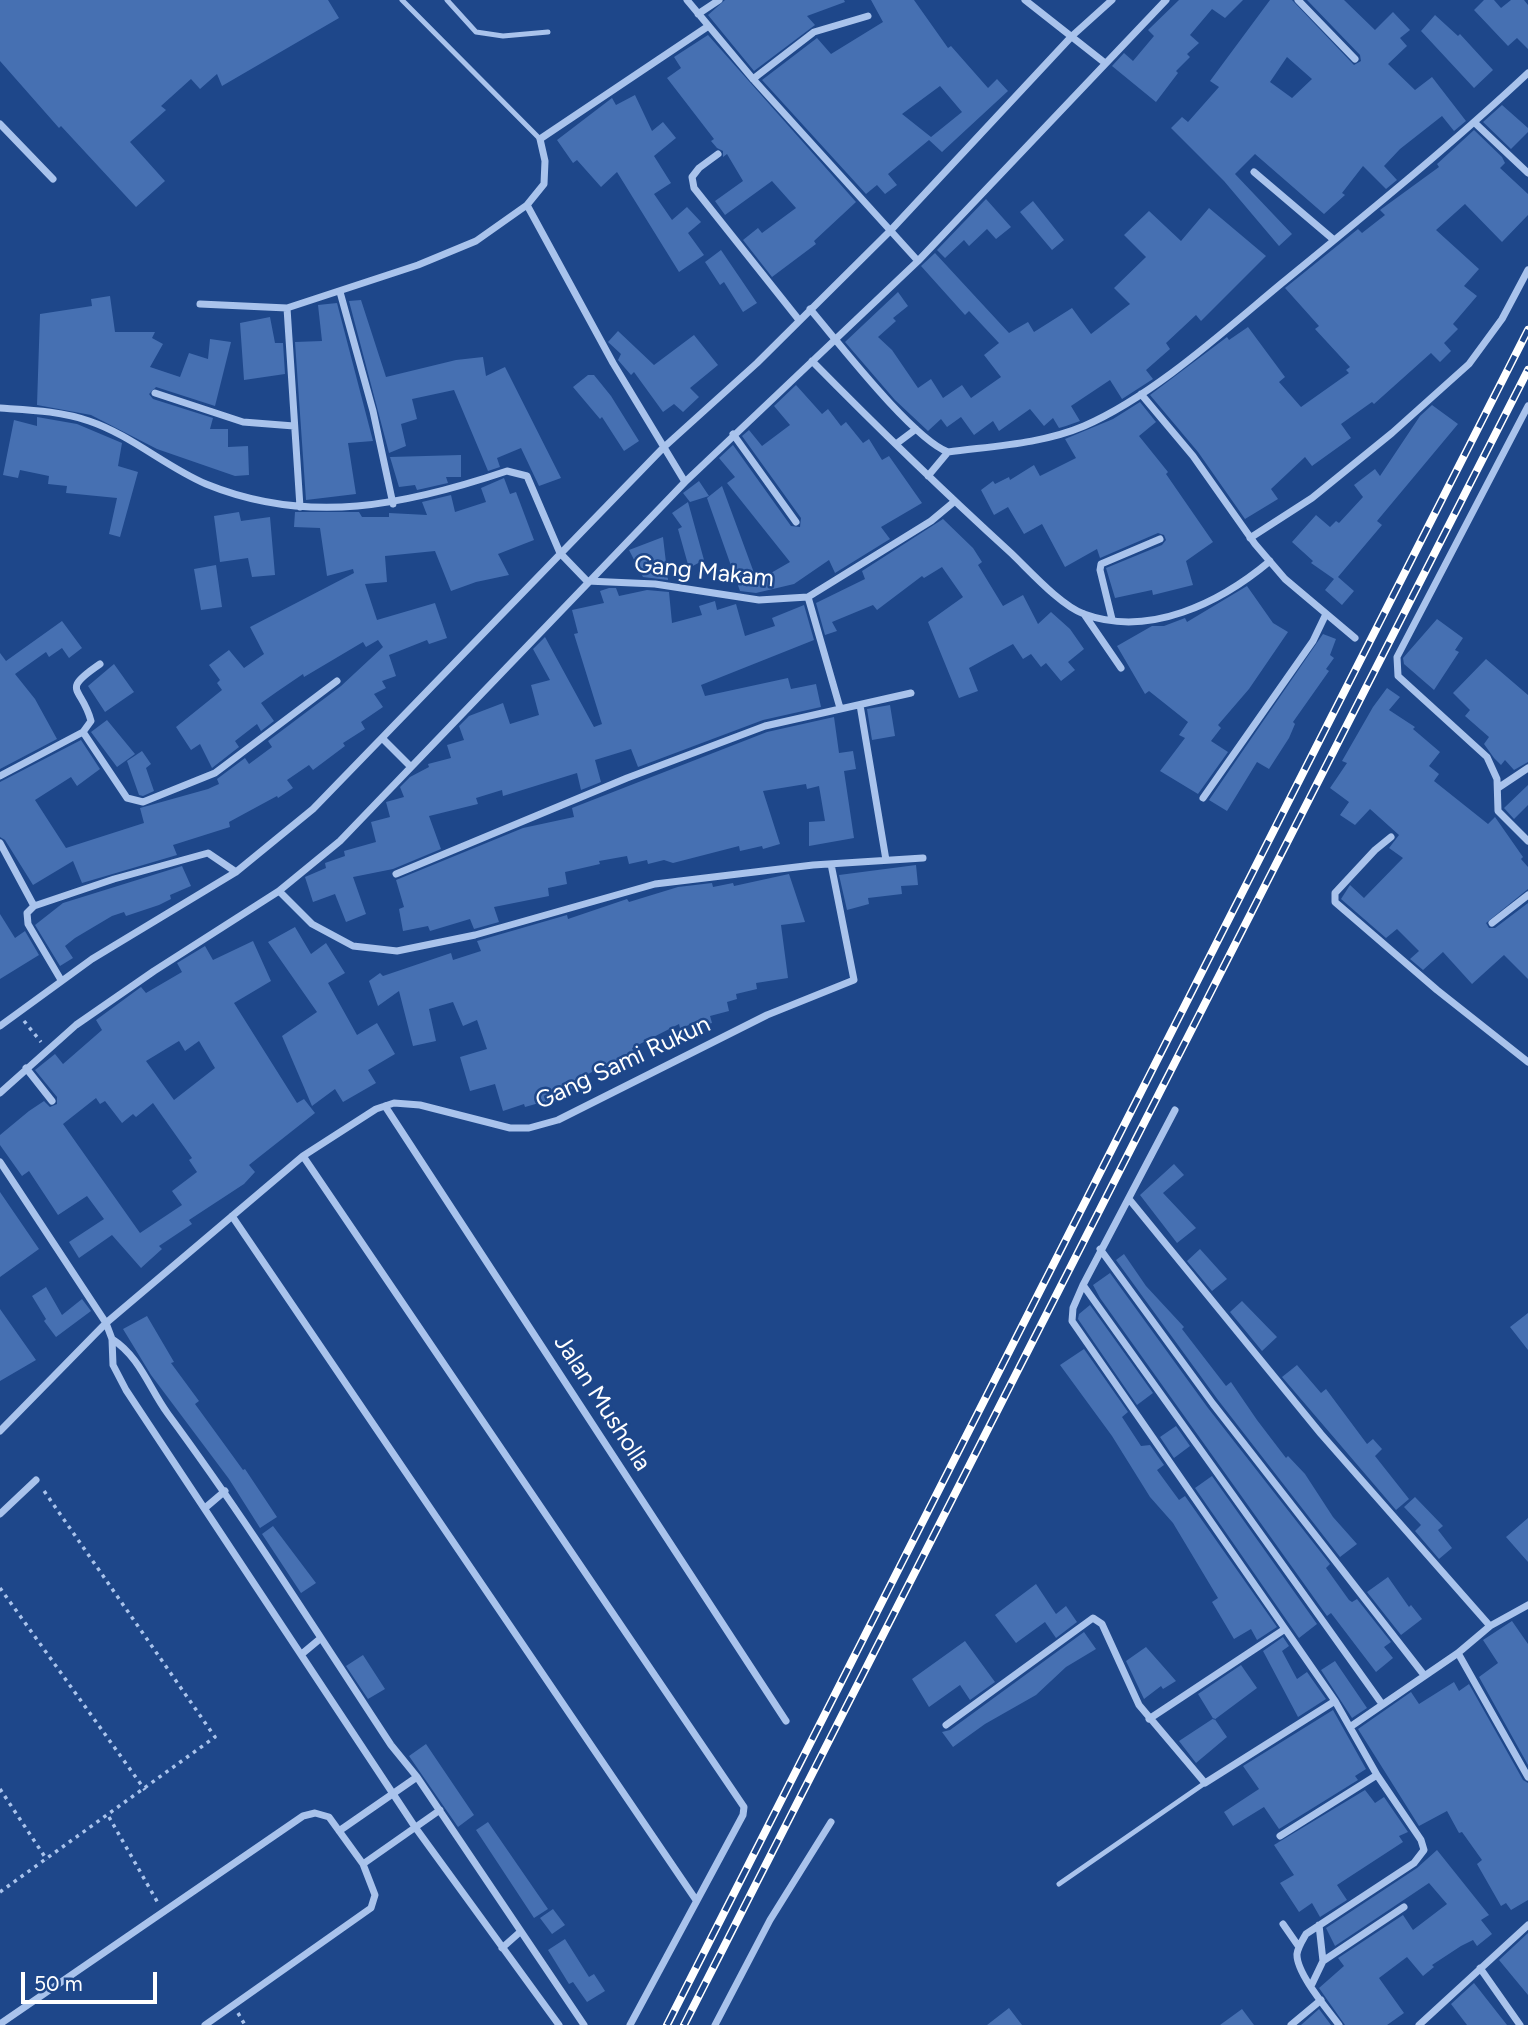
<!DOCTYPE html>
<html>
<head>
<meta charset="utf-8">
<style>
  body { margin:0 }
  #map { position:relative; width:1528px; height:2025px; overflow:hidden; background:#1e478a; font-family:Figtree,sans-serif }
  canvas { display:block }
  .scale { position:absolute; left:21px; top:1972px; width:136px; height:32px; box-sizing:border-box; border:4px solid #fff; border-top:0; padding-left:9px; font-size:21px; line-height:24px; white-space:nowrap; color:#fff; -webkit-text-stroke:5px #1e478a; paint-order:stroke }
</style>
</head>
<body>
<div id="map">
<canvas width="1528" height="2025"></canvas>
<div class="scale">50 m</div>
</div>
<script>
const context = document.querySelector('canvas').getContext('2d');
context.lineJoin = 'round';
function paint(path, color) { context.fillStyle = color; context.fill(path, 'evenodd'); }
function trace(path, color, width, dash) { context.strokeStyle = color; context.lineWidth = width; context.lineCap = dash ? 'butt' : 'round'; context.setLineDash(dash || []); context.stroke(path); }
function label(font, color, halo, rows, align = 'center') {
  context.font = font + ' Figtree,sans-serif'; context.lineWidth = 5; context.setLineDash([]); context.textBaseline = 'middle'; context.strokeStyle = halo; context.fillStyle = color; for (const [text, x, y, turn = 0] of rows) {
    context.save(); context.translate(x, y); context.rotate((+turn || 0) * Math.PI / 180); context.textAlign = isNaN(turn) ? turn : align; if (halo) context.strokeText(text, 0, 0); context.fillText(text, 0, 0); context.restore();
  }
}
paint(new Path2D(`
  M0,0H328L339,18L222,86L217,74L200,89L191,79L161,106L166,110L130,142L165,181L136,207L61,126L59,128L0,61Z
  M725,0H844L845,2L807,16L815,25L754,71L708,15Z
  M871,0H914L948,48L951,46L988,88L997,79L1008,91L942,152L929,140L888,174L897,185L885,194L877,185L866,194L762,80L817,38L831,54L883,22ZM940,86L962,112L931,137L902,114Z
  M1179,0H1243L1225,18L1212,9L1190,35L1199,43L1187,54L1190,57L1176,71L1178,73L1156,102L1112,66L1124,53L1133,61L1154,36L1148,30Z
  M1270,0H1292L1354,65L1361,61L1360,55L1307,0H1344L1375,30L1393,12L1410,30L1400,38L1407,46L1388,64L1415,90L1432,77L1466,121L1454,131L1442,116L1400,149L1384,166L1397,180L1386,189L1363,166L1342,193L1345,195L1324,214L1255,154L1235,174L1292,234L1279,246L1224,181L1171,128L1182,117L1188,122L1219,87L1210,81ZM1287,57L1312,79L1292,98L1270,82Z
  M1484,0H1494L1501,8L1511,0H1524L1528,5V49L1517,38L1508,46L1474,10Z
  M1435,15L1458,36L1460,34L1493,70L1474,88L1421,31Z
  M708,35L856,202L814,241L816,244L772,277L743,240L758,228L762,233L796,208L772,181L725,215L715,201L743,181L727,154L723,157V151L717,148L711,141L714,139L667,78L681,68L674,57Z
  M635,95L652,131L663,122L676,138L654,156L671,183L654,194L672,220L687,207L701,222L688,233L704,255L679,272L617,172L601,187L577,160L573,163L557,140L612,98L616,105Z
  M1502,105L1528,128V132L1511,149L1483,122Z
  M1474,130L1502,157L1505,163L1500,168L1528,194V215L1502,242L1465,204L1436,230L1479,269L1464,286L1477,296L1453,324L1458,329L1444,343L1451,351L1440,362L1431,353L1374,404L1372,402L1341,424L1351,438L1312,466L1305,457L1271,489L1278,499L1245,519L1198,452L1150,395L1227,337L1229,340L1248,327L1285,377L1279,382L1301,407L1349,373L1346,370L1350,367L1315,329L1319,326L1285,288L1358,229L1362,233L1385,215L1380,210L1439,167L1437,164Z
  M986,199L1011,227L996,239L987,229L969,246L964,240L945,258L937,250Z
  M1033,201L1064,240L1052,250L1020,212Z
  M1209,208L1266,256L1201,321L1196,315L1166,343L1170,349L1146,370L1153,379L1122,399L1110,380L1071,406L1080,421L1066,426L1059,428L1053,418L1044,426L1030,409L999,431L993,421L974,435L961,417L947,427L941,419L928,431L895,400L845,342L898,292L908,306L893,318L896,321L878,337L892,350L918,388L931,379L943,398L962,385L971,398L1001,377L984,355L999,343L969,311L965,315L921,266L935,253L1009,333L1028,322L1034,332L1072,308L1091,334L1130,304L1114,288L1146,257L1124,235L1149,211L1181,241Z
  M721,250L757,303L743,312L724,282L720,285L705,262Z
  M110,296L115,332H155L152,338L163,344L150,367L180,377L189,353L208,359L210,339L231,342L215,406L156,387L149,394L153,399L213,418L210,429H228V447L248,446L249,475L235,476L157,449L91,415L37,405L40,314L92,306L91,299Z
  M361,300L386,377L456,360L483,357L486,376L505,367L561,478L539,486L521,448L497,458L500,467L488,471L454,390L412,399L417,419L401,424L406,446L389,453L349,301Z
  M337,303L373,441L348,443L356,494L306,500L295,342L322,341L318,305Z
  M270,317L275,343H283L285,374L244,380L240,323Z
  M618,331L654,365L694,335L718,365L690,388L699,397L683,412L674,404L663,412L634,372L631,375L618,360L621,354L608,342Z
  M588,375H594L611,396L639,441L624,451L602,417L600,419L573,387Z
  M796,385L822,414L828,409L841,426L846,422L863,443L869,439L882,460L889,456L922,503L881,527L890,539L835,573L829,560L794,584L756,593L740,591L707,498L722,486L757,581L790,562L727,483L735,477L719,458L733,445L791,526L800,527L801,518L742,436L749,430L762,446L790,425L774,406Z
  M1140,402L1156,422L1139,436L1168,472L1166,474L1213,542L1186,561L1193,585L1153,595L1152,590L1115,598L1106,568L1162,545L1166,540L1164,535L1158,533L1100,558L1097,549L1065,567L1042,524L1024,534L1008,507L994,515L981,490L993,481L995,484L1009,477L1010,480L1034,465L1040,476L1076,458L1065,439L1113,419Z
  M1432,405L1458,424L1377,521L1382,525L1338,577L1354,591L1342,605L1325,590L1334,579L1311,563L1313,561L1292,542L1316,515L1330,527L1336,521L1339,523L1363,497L1354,485L1375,469L1380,476L1420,416Z
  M37,417L77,424L122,443L118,466L138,472L120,537L109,534L117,498L66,493L67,486L48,484L49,476L20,470L18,478L3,475L14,420L37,426Z
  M461,455V477H446L448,483L417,490L415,485L399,487L390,457Z
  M504,478L510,494L516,492L534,540L498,554L509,575L476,582L451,591L435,551L385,556L387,582L365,584L377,620L435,603L447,638L429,644L427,640L389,655L396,676L382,681L386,688L374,694L383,707L361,722L365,729L343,743L345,746L313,770L309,765L287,780L293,788L278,798L277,796L229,822L230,827L173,845L177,855L82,883L73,861L33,885L5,840L0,837V782L81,740L100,769L77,786L71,777L35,800L66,848L144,823L140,808L208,789L219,784L217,779L245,758L249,764L272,747L268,741L341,686L383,647L378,640L366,647L363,642L304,677L303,674L278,691L261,703L274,721L261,731L257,724L235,741L239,747L212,768L200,744L191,750L176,727L222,690L217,683L220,680L209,665L229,650L244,668L264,654L250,627L354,573L353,569L327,576L320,528L294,527L295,512H359L362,517H389V513L427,515L422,502L451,495L455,512L486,502L481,488Z
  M699,481L709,496L690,502L683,493Z
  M688,502L704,560L689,568L678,529L682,527L672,513Z
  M239,512L241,521L270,517L275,575L252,577L248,558L220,562L214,516Z
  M943,519L973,548L982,562L978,565L1003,606L1023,595L1038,624L1051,612L1070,629L1084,649L1068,662L1075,670L1061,681L1046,663L1041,667L1031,654L1023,659L1013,644L969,668L978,691L959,698L928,622L963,597L942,567L924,578L922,576L877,610L873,605L832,622L837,631L825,635L816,603L865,579L862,571Z
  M663,537L668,580L643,577L629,550Z
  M216,565L222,607L201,610L194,569Z
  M1247,586L1273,623L1288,632L1249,689L1218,725L1221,728L1211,741L1228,752L1198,794L1160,771L1185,738L1179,735L1188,722L1149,691L1145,694L1117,646L1152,626H1164L1185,618L1187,622Z
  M609,588H616L619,596L647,590L669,592L672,623L702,615L699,606L715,601L717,610L736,604L745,636L775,626L772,618L804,605L814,640L701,685L705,696L788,678L791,689L816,684L821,707L763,720L638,767L631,749L595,760L601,782L581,790L577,773L503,796L502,790L476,798L478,804L429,816L441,849L393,869L353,877L366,914L346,922L335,894L313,902L305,877L326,868L325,863L345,856L344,851L376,842L371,822L390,817L386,802L404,797L400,787L410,777L429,767L428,764L451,758L447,745L464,740L459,726L469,716L503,703L510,724L539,715L531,685L550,680L533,649L545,637L594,727L602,724L574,634L578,633L572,610L604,603L600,591Z
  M1437,619L1463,638L1455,650L1459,652L1434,690L1404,664L1403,658Z
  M62,621L82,648L69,658L62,648L49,657L46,652L15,674L35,699L57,739L0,769V653L6,661Z
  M1323,634L1336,639L1330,655L1334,658L1326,669L1329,671L1293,722L1295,724L1289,738L1269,769L1257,762L1227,811L1209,800Z
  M1486,659L1528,695V762L1514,770L1505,760L1501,765L1494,758L1484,744L1489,737L1465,716L1470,710L1453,693Z
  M114,664L134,692L105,712L88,686Z
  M1387,688L1400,697L1389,710L1415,727L1413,729L1440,752L1429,766L1439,774L1434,781L1488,824L1495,817L1523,857L1521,859L1528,867V889L1486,923L1489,928H1495L1528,903V979L1504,955L1472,984L1443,952L1423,970L1410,959L1419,951L1397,929L1386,938L1341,899L1350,885L1364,898L1403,858L1389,848L1399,835L1370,809L1355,825L1340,815L1349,802L1330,788L1347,763L1342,761L1373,707Z
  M890,705L895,736L872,740L867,709Z
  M834,717L839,753L853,751L856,769L844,771L854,838L809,846V822L825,821L819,786L807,789L806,784L763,791L780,844L763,849L762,846L740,851L739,846L673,863L664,860L648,864L647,860L629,864L627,856L599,861L600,864L565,872L567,884L548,888L549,896L494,907L499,922L474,929L470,919L430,931L428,926L403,931L399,909L404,907L396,880L523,828L574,817L572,808L767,732Z
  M107,720L135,754L117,767L91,732Z
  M142,751L151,764L146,768L154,791L143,796L139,795L127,761Z
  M1528,785V805L1514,819L1504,808Z
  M916,865L918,885L901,886L902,894L868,898L869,904L847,910L839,875Z
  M182,866L191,886L170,895L171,899L159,905L126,916L124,912L112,916L75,938L65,946L73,958L60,966L35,925L63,903Z
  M789,874L805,922L781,925L788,978L756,983L757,989L736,994L737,999L727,1002L729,1011L710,1016L712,1023L693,1028L692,1024L680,1028L679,1024L632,1048L636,1057L603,1071L601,1067L572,1083L574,1088L559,1093L561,1100L547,1105L546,1101L525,1107L524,1104L503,1111L495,1084L470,1091L460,1057L487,1049L477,1020L463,1026L453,1002L429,1009L436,1041L413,1046L399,991L378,1006L369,981L380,973L383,976L451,953L453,960L481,951L477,941L567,915L568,919L627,899L629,902L678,887L712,883L713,887L733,883L734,886Z
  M0,914L15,938L25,931L39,955L0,979Z
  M295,927L311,954L326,943L345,973L328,983L357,1035L377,1023L395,1054L368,1070L376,1083L343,1102L335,1089L312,1106L282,1036L317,1012L268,942Z
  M253,941L271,981L234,1003L297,1103L304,1099L315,1113L249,1165L255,1172L244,1184L189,1220L192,1224L159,1246L162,1249L141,1268L112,1235L79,1258L69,1242L104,1219L87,1196L58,1215L29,1171L22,1176L0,1145V1135L29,1111L44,1101L50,1107L57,1104V1097L35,1070L55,1054L63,1064L102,1030L96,1020L141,987L146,993L182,972L177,963L205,946L213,960ZM179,1041L185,1051L199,1041L215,1068L174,1100L146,1061ZM96,1098L100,1104L105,1101L122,1123L133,1114L136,1117L153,1103L192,1158L189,1160L197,1172L172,1191L182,1205L140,1233L63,1124Z
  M1174,1164L1184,1175L1163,1193L1196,1228L1177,1243L1140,1195Z
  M0,1192L39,1249L0,1277Z
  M1200,1249L1227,1279L1212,1291L1187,1261Z
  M1124,1254L1146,1286L1184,1327L1182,1329L1226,1386L1231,1382L1257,1420L1286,1458L1288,1456L1305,1474L1333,1517L1357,1544L1340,1557L1218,1400L1116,1260Z
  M1110,1273L1208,1408L1330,1564L1326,1568L1349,1600L1352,1602L1357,1599L1391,1642L1384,1647L1393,1658L1376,1672L1331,1613L1327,1616L1100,1298L1093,1285Z
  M46,1287L62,1315L82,1299L91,1311L56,1337L44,1321L46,1319L32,1296Z
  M1242,1301L1277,1337L1262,1351L1230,1312Z
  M1090,1305L1153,1393L1137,1405L1078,1319L1079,1314Z
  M0,1309L36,1360L0,1381Z
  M1528,1313V1350L1510,1327Z
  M147,1316L174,1362L171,1363L199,1401L195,1404L243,1470L245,1469L277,1517L260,1528L229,1479L151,1375L123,1329Z
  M1084,1349L1128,1412L1122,1417L1141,1446L1150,1445L1164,1465L1157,1470L1179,1500L1185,1496L1277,1627L1257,1640L1251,1629L1234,1639L1212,1602L1218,1598L1173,1523L1150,1497L1112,1436L1060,1365Z
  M1297,1365L1321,1393L1326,1389L1367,1444L1373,1439L1382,1449L1375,1456L1409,1499L1396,1510L1282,1377Z
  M1176,1426L1190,1446L1174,1458L1160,1437Z
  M1212,1476L1317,1624L1299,1638L1195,1488Z
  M1415,1497L1443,1526L1438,1530L1452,1548L1439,1559L1415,1531L1421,1525L1404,1507Z
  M1528,1518V1562L1506,1537Z
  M273,1526L316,1583L301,1593L262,1534Z
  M1388,1577L1409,1607L1411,1605L1422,1619L1401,1635L1367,1592Z
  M1036,1584L1056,1614L1066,1606L1077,1622L1056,1638L1045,1622L1016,1643L995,1615Z
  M1512,1621L1528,1644V1765L1479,1677L1498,1663L1483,1640Z
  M1084,1632L1096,1649L1066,1667L1036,1695L985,1724L953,1747L942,1732L950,1730Z
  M1283,1637L1289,1646L1282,1651L1297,1679L1307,1672L1326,1699L1298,1717L1263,1651Z
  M965,1641L995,1682L970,1700L960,1685L929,1707L912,1679Z
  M1146,1647L1176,1681L1163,1689L1161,1686L1144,1699L1126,1661Z
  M363,1655L385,1689L368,1699L346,1666Z
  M1335,1661L1367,1708L1352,1718L1321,1670Z
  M1241,1665L1257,1688L1214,1720L1198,1694Z
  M1454,1682L1459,1691L1469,1684L1523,1780L1528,1783V1900L1511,1910L1506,1903L1501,1906L1477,1864L1482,1860L1462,1832L1459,1833L1447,1811L1419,1826L1358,1729L1411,1692L1419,1704Z
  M1333,1710L1366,1769L1355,1776L1358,1780L1279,1829L1264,1807L1233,1826L1224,1812L1259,1789L1243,1766Z
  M1214,1718L1227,1737L1196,1763L1179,1741Z
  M426,1744L474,1815L458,1827L409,1756Z
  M1365,1790L1375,1803L1384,1797L1408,1832L1399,1836L1403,1842L1337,1885L1347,1900L1320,1917L1312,1903L1299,1912L1280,1883L1294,1875L1274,1845Z
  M488,1822L548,1909L534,1918L476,1830Z
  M1437,1850L1489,1915L1481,1920L1492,1934L1477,1946L1473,1940L1461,1946L1432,1965L1434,1967L1423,1976L1407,1957L1379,1978L1404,2013L1387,2025H1345L1319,1988L1344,1966L1338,1958L1403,1915L1413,1930L1447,1904L1429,1883L1335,1946L1326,1928L1417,1868Z
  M553,1909L565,1925L552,1934L540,1918Z
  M1528,1933V1995L1499,1960Z
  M565,1939L589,1977L594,1974L605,1991L587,2002L573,1982L569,1984L548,1950Z
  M1474,1983L1507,2025H1467L1451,2004Z
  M1009,2008L1022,2025H987Z
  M1242,2009L1254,2025H1220Z
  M1319,2009L1331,2025H1301Z`), '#4670b2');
trace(new Path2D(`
  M24,1021L41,1042
  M0,1588L145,1790
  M0,1789L47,1860
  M109,1817L158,1903
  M0,1892L215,1737L42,1488
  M238,2013L245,2025`), '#a9c3ec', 3.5, [3.5, 5]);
trace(new Path2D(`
  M402,0L540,139
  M447,0L476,32L503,36L548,32
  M1059,1884L1205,1783`), '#a9c3ec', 5);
trace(new Path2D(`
  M687,0L753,79L918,261
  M1025,0L1105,63
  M1298,0L1355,59
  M698,14L719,0
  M753,79L814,32L868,16
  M1475,123L1528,173
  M0,124L53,179
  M718,154L699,168L692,177L694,188L799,320
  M1254,172L1334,240
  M527,205L613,363L685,482
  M340,292L373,411L393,504
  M200,304L287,308L418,265L476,241L527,205L544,184L545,161L540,139L707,27
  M287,308L300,507
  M810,309C839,343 912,438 948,452C993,446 1042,444 1084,426C1153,396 1223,332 1282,283C1365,215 1449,147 1528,73
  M812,361C877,427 943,491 1011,553C1030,571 1060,605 1084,614C1149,638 1220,603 1270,561
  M155,393L243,422L294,426
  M1141,394L1193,456L1255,544L1285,579L1355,638
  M1528,406L1397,657L1398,676L1487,757L1497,779L1498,811L1528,841
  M0,408C29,410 61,411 89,421C131,435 166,467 206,484C309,526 406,505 507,471L527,476L560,553L587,581L655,584L759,600L808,597L931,521L955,501
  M733,434L796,522
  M896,444L916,429
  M928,476L948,452
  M1250,538L1312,498L1392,433L1469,364L1502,319L1528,270
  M808,597L840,708
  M1084,614L1121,668
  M1112,619L1100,570L1101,564L1160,539
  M860,705L886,860
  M83,732L91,721C82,686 59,692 100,664
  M382,738L410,766
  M0,776L83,732L127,798L143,802L215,773L337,681
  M1498,788L1528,768
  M1203,798L1313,641L1325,616
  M1391,837L1375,850L1335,893V902L1437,990L1528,1062
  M0,843L34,906
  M396,874L627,778L765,726L911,693
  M279,891L312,924L353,946L397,951L475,935L655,884L813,865L923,858
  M1492,923L1528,895
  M61,980L28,924L27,913L34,906L114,879L208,853L236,872
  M0,1026L92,959L236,872L313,809L663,448L757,363L890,231L1072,36L1112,0
  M26,1068L52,1101
  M0,1093L76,1025L154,971L279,891L340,841L685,482L918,261L1166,0
  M385,1106L786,1721
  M1175,1110L1083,1285L1073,1308L1072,1321L1335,1701L1377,1775L1421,1840L1424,1850L1414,1863L1306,1934C1302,1941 1298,1947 1297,1954C1296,1973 1328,2010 1339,2025
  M303,1156L744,1807L743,1815L630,2025
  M0,1162L106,1323L112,1339L113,1365L126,1390L415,1827L559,2025
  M1129,1199L1321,1434L1490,1626
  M232,1216L696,1900
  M1100,1249L1213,1404L1424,1675
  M1083,1285L1382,1704
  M112,1339C140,1357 149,1388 168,1414C247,1521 318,1634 391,1745L417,1777L584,2025
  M0,1431L106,1323L303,1156L376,1109L394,1103L420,1105L510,1128H529L558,1120L767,1015L854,980L831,864
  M205,1508L225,1491
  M0,1514L36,1480
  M303,1653L321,1638
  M1458,1653L1528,1777
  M1149,1719L1285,1629
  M946,1725L1093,1618L1102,1624L1139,1705L1205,1783L1335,1701
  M1350,1727L1458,1653L1490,1626L1528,1605
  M339,1831L417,1777
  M1280,1836L1377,1775
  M363,1864L440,1810
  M1283,1924L1299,1947
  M502,1948L520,1932
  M1323,1961L1404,1907
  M1480,1968L1520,2025
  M1312,1984L1323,1961L1319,1925
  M0,2024L303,1816L315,1813L329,1817L363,1864L375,1895L371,1908L205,2025
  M715,2025L770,1920L831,1822
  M1291,2025L1321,2000
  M1419,2025L1528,1925`), '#a9c3ec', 7);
const rail = new Path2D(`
  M667,2025L1528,330
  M684,2025L1528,370`);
trace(rail, '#fff', 8);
trace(rail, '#1e478a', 5, [16]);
label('24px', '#fff', '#1e478a', [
  ["Gang Makam",704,572,6],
  ["Gang Sami Rukun",623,1063,-25],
  ["Jalan Musholla",602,1403,57]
]);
</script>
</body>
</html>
